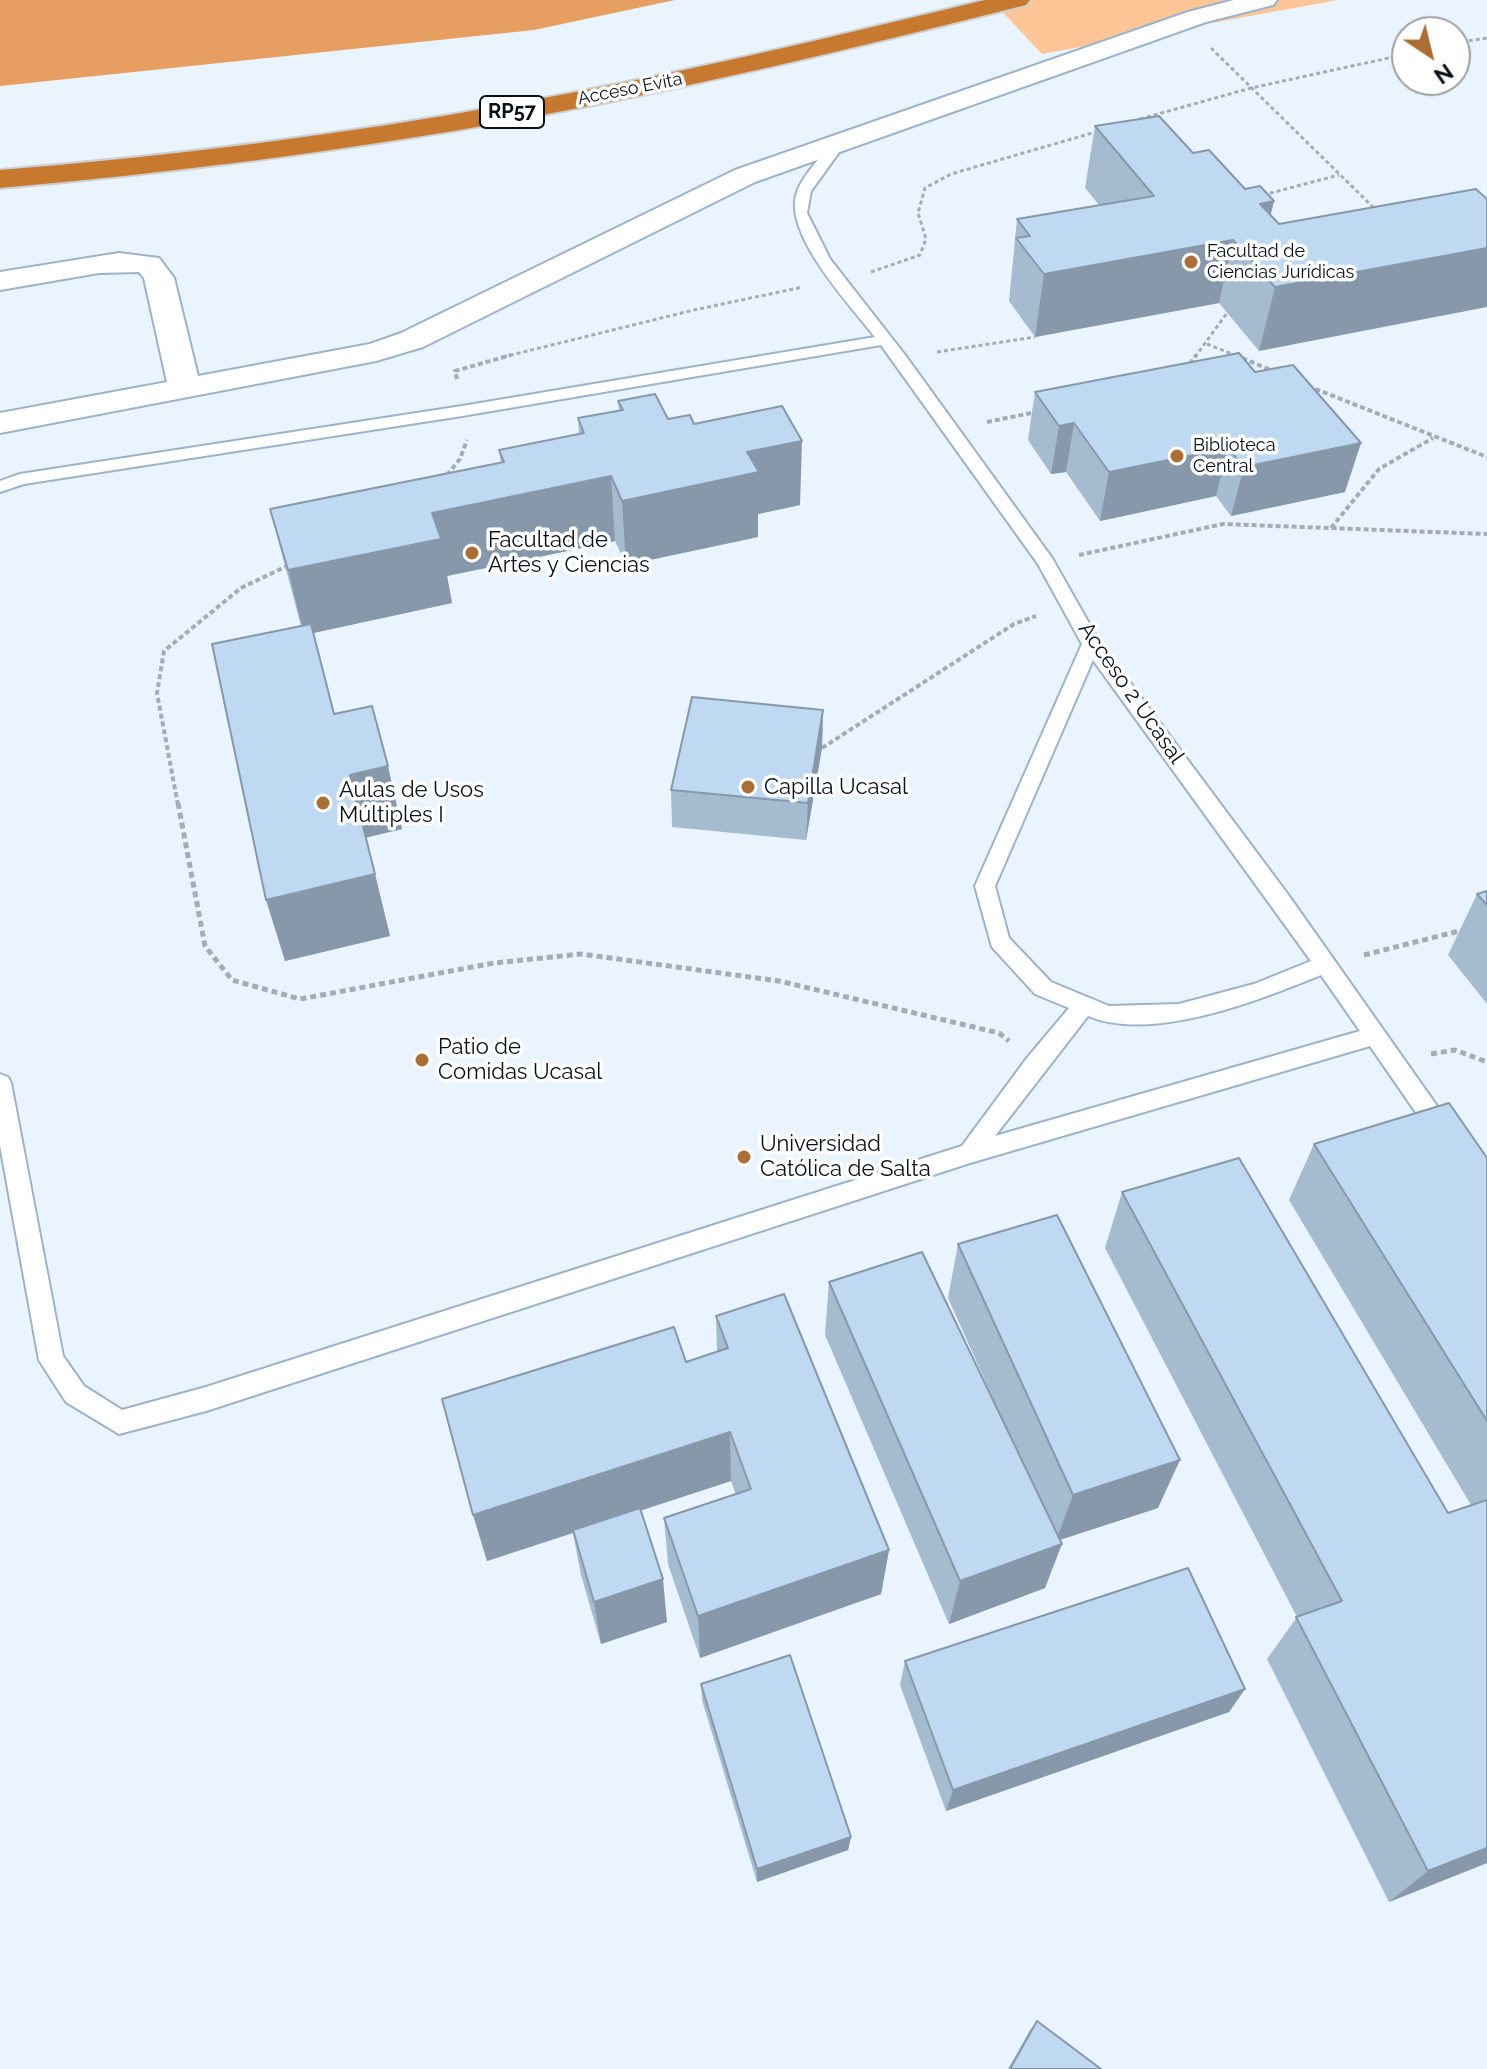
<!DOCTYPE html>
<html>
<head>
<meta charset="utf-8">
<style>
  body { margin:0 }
  #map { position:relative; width:1487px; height:2069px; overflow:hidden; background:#eaf4fe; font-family:Raleway,sans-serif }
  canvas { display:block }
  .north { position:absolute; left:1391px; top:16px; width:80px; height:80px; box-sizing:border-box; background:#fff; border:2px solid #9ca0a3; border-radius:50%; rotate:145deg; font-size:22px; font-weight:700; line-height:32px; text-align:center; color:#081119 }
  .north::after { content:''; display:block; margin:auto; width:28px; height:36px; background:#ad6e35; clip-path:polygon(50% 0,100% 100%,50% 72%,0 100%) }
</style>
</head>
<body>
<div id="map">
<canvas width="1487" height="2069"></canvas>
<div class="north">N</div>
</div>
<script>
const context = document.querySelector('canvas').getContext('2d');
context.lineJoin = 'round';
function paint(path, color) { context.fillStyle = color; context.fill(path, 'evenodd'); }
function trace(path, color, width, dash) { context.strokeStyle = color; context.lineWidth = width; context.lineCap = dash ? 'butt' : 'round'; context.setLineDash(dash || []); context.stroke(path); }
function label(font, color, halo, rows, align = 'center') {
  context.font = font + ' Raleway,sans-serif'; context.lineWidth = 7; context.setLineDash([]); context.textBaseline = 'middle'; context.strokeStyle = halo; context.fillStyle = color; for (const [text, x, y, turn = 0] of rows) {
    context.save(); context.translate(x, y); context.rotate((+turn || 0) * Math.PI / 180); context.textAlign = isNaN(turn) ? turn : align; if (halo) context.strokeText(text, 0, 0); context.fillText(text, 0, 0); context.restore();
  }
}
paint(new Path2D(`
  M991,0H1338L1042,54Z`), '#fec597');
paint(new Path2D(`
  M0,0H675L534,30L0,86Z`), '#e69e61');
const lane = new Path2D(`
  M838,140L845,144L811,191L807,213L830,259L905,355L1052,558L1099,641L1289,896L1451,1126L1454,1133L1451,1140L1443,1143L1435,1140L1370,1046L970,1163L206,1411L119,1434L66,1402L39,1360L0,1145V1074L8,1077L11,1083L63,1356L84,1386L122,1410L206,1387L962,1146L1027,1058L1069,1008L1035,994L992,947L975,886L1082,644L1038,564L881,345L462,416L24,484L0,492V481L20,474L462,406L875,337C850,305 782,233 797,192C803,175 822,156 833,141ZM1093,660L1311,961L1254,984L1179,1004L1109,1006L1051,982L1009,938L995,886ZM1321,975L1360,1031L995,1136L1088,1016C1153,1043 1259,1000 1321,975Z`);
const street = new Path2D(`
  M1234,0H1277L1273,5L1206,22L755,182L423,347L376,361L0,433V413L167,382L144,278L139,272L99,273L0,290V272L119,253L159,258L174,278L198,376L370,344L401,333L735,170L1188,12Z`);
const highway = new Path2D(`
  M985,0H1030L1026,5C855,48 684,89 511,121C342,151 171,173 0,188V170C171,156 342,135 511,104C671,76 828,38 985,0Z`);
trace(lane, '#9cb3cc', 4);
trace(street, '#9cb3cc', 4);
trace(highway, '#cecfd1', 4);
trace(new Path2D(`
  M1455,43L1487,38
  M1211,48L1375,209
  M1140,119L1251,88L1407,54
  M1263,195L1339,175
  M871,272L920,255L926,239L918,213L925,188L951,174L1099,131
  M1207,344L1240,357
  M937,352L1035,337
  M503,357L694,310L803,287
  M1195,357L1227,313`), '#a3adb6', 3, [4, 3]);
trace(new Path2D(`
  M1235,355L1273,371
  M1190,364L1196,355
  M457,379L455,371L511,355
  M1308,386L1487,457
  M987,422L1036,412
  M447,475L460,459L467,440
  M1331,528L1379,469L1433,438
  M1079,555L1223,524L1487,534
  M822,748L1014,624L1036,616
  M178,805L157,693L164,651L241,588L289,565`), '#a3adb6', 4, [5, 3]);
trace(new Path2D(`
  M178,803L205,946L232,980L300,999L494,963L581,954L779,981L999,1033L1009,1041
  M1364,955L1463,930
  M1431,1054L1455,1050L1487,1062`), '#a3adb6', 5, [6, 4]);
paint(lane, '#fff');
paint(street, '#fff');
paint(highway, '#c7792f');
paint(new Path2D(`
  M1095,126L1193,153L1245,189L1274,201L1270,215L1279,224L1476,189L1259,351L1219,303L1035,337L1009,301L1017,219L1099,205L1085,188Z
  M1239,353L1345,492L1231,516L1216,496L1100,521L1066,472L1051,474L1028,440L1035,392Z
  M618,401L668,419L800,505L758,514V537L626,565L615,541L447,576L452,603L313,633L334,714L402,829L366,837L390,936L285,961L301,626L270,509L501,463L499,450L579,434L578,418L619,410Z
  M823,710L822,748L806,840L672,827L671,790Z
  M1487,891V1004L1448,955L1477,894Z
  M1314,1144L1487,1158V1863L1389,1902L1267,1659L1297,1617L1105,1248L1122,1192L1448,1513L1471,1505L1289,1200Z
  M958,1244L1158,1508L1060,1540L1045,1588L949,1624L825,1335L829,1282L1000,1414L948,1298Z
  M716,1316L889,1550L881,1594L700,1658L668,1564L664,1518L736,1495L731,1481L641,1510L667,1622L601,1644L581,1575L573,1533L487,1561L686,1362L717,1352Z
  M905,1661L1245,1689L1229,1712L946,1811L900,1685Z
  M701,1684L851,1837L848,1850L757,1882L702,1700Z
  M1037,2021L1101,2069H1008L1030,2030Z`), '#a5bbd0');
paint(new Path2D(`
  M1274,201L1259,264L1260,204Z
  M1233,240L1219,303L1035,337L1044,274Z
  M1487,248V307L1259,351L1275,287Z
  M1074,423L1066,472L1051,474L1059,426Z
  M802,441L800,505L758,514V537L626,565L622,501L747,452Z
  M1361,443L1345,492L1231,516L1244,467Z
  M1228,448L1216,496L1100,521L1109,472Z
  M611,476L615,541L447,576L452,603L304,635L288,570L432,513Z
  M823,710L822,748L806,840L808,803Z
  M388,766L402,829L365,838L350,775Z
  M375,874L390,936L285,961L266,900Z
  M730,1432L731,1481L487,1561L473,1515Z
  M1180,1460L1158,1508L1056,1541L1073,1495Z
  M1062,1544L1045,1588L949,1624L960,1581Z
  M889,1550L881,1594L700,1658L698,1616Z
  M663,1579L667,1622L601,1644L594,1602Z
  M1245,1689L1229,1712L946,1811L953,1790Z
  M851,1837L848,1850L757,1882V1869Z
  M1487,1848V1863L1389,1902L1428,1871Z`), '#8698a9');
const building = new Path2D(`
  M1159,116L1193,153L1209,150L1245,189L1260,186L1274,201L1260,204L1279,224L1476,189L1487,199V248L1275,287L1233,240L1044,274L1016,238L1030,236L1017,219L1154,196L1095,126Z
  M1239,353L1255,372L1293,365L1361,443L1244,467L1228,448L1109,472L1074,423L1059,426L1035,392Z
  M655,394L668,419L690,415L694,424L782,406L802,441L747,452L759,472L622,501L611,476L432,513L441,539L288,570L270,509L504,462L499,450L584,433L578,418L623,410L618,401Z
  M311,624L334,714L372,706L388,766L350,775L375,874L266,900L212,644Z
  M692,697L823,710L808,803L671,790Z
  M1487,891V905L1477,894Z
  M1449,1103L1487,1158V1421L1314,1144Z
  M1239,1158L1448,1513L1487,1500V1848L1428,1871L1296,1617L1342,1601L1122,1192Z
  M1057,1215L1180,1460L1073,1495L958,1244Z
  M922,1252L1062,1544L960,1581L829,1282Z
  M784,1294L889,1550L698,1616L664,1518L751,1489L730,1432L473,1515L442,1399L674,1327L686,1362L728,1348L716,1316Z
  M640,1508L663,1579L594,1602L573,1530Z
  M1188,1568L1245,1689L953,1790L905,1661Z
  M790,1655L851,1837L757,1869L701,1684Z
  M1037,2021L1101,2069H1010Z`);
paint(building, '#c0d9f2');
trace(building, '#8698a9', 2);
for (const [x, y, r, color] of [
  [1191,262,8,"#ad6e35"],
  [1177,456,8,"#ad6e35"],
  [472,553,8,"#ad6e35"],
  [748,787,8,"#ad6e35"],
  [323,803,8,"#ad6e35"],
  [422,1060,8,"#ad6e35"],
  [744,1157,8,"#ad6e35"]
]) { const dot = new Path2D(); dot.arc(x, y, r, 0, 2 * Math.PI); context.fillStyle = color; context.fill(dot); trace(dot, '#fff', 3); }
label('18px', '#081119', '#fff', [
  ["Acceso Evita",630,89,-11]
]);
label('18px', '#081119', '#fff', [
  ["Facultad de",1207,252],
  ["Ciencias Jurídicas",1207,273],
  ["Biblioteca",1193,446],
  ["Central",1193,467]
], 'left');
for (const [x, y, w] of [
  [512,112,64]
]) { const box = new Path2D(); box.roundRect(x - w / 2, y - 16, w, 32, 6); context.fillStyle = '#fff'; context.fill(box); trace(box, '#081119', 2); }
label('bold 20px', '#081119', null, [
  ["RP57",512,112]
]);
label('22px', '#081119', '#fff', [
  ["Facultad de",488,540],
  ["Artes y Ciencias",488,565],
  ["Capilla Ucasal",764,787],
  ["Aulas de Usos",339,790],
  ["Múltiples I",339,815],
  ["Patio de",438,1047],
  ["Comidas Ucasal",438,1072],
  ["Universidad",760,1144],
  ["Católica de Salta",760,1169]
], 'left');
label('22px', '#081119', '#fff', [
  ["Acceso 2 Ucasal",1131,693,55]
]);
</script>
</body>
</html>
